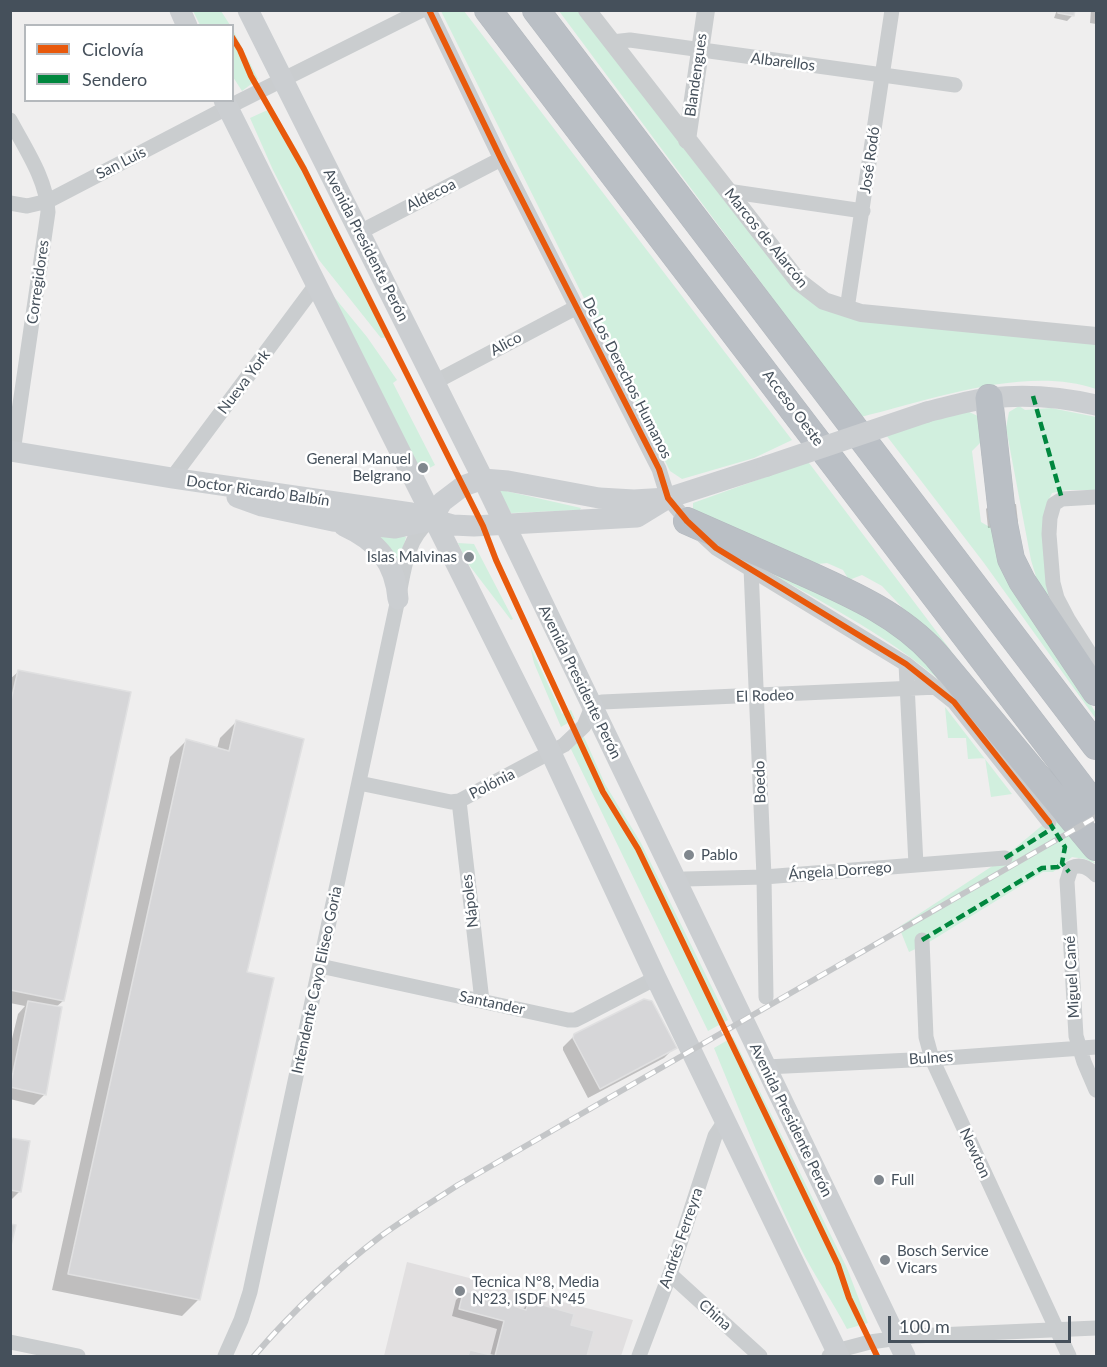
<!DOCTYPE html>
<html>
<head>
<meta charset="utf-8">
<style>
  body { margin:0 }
  #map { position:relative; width:1107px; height:1367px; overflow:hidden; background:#efeeee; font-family:Lato,sans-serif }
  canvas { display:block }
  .frame { position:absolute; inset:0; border:12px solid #45505b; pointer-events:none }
  .legend { position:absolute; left:24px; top:24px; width:210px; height:78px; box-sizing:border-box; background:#fff; border:2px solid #b5b9bd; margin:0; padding:8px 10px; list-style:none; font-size:18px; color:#45505b }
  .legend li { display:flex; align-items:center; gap:12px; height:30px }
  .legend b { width:30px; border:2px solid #b5b9bd }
  .scale { position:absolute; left:888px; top:1316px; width:183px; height:27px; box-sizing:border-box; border:3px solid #45505b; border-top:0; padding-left:8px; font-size:18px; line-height:21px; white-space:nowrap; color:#45505b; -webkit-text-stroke:4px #fff; paint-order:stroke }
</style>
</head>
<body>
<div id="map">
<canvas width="1107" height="1367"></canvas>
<div class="frame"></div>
<ul class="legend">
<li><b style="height:8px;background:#e8590c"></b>Ciclovía</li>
<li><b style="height:8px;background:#00873e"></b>Sendero</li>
</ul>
<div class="scale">100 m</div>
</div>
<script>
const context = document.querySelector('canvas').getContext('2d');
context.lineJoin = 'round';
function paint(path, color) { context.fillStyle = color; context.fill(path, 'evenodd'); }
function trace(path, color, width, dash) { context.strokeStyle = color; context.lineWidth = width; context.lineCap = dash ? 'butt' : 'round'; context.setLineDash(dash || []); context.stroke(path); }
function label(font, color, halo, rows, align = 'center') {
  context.font = font + ' Lato,sans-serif'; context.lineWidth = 5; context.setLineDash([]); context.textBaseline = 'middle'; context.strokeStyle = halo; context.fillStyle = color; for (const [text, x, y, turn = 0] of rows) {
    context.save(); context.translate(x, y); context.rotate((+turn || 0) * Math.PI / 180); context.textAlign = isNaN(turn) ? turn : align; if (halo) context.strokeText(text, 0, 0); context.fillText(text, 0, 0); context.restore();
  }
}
paint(new Path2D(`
  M407,1262L633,1320L621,1356H384Z`), '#e1dfe0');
paint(new Path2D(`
  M193,11H221L230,25H200Z
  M441,11H464L792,440L754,458L682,479L670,471Z
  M559,11H581L813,302L1096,341V389C1026,365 931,400 861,417Z
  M233,30L258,79L242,91L233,77Z
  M272,108L303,160L391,337L381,338L319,260L273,170L250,118Z
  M317,276L367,337L397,380L393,383L435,465L422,472Z
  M1019,406L1025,410L1051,408L1096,417V490H1066L1052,493L1048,501L1052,602L1037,580L1031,560L1006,428L1009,412Z
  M967,411L980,417L982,441L972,451L981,522L993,529L1003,568L1096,713V719L984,563L886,435L925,422Z
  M806,459L1073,812V814L951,651L940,648L882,586L862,575L849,580L843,570L827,563L808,565L693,512V503L771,475Z
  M501,489L506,491L581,508L580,510L511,513L499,491Z
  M367,530L401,534L406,537L400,562H395Z
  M458,543L474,544L513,619L511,620L466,561Z
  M743,558L833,596L909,641L943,683C883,632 811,596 743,558Z
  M530,646L562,714L571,710L575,719L561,727L534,663Z
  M945,707L1012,794L991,797L985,758L968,759L966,738H948Z
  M584,737L605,784L641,843L728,1020L708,1031L569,745Z
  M1056,820L1096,864L1085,859L1072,857L1053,872H1043L926,944L909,952L899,927L997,863L1045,823Z
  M733,1037L847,1268L868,1323L847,1329C832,1300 813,1274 799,1245C768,1181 741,1114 714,1048Z`), '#d1efde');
paint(new Path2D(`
  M1057,10H1073L1072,16L1067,21L1054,18Z
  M1091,10H1096V24L1090,23Z
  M1016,504L1018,522L1016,524L988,528L986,509L988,507Z
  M18,672L63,1001L56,1007L45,1094L34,1105L10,1099V1047L18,1014L25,1006L10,1003V679Z
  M236,722L245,973L199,1299L182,1316L52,1290L170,757L186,741L217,749L220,738Z
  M575,1035L675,1047L664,1058L588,1098L563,1050V1047Z
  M10,1139L20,1191L12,1199H10Z
  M475,1291L522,1310L529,1303L569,1326L593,1332L586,1356H490L497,1329L452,1316L456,1300L464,1292L471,1294Z`), '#0003');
const building = new Path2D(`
  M1058,10H1075L1074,16L1058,13Z
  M18,670L131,692L64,1001L10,990V705Z
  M236,720L304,739L247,972L274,978L200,1300L68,1274L186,739L229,751Z
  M644,999L652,1001L677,1048L600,1089L573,1038L574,1034Z
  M28,1001L62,1007L46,1095L10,1087Z
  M10,1138L30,1141L21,1192L10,1190Z
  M10,1224L16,1225L10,1250Z
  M474,1289L515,1301L514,1306L526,1310L529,1301L574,1314L571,1325L594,1331L587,1356H468L470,1350L495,1356L504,1321L459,1309L462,1297L459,1296H462L464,1291L473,1293Z`);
paint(building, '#d6d6d8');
trace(building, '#e0e0e1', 1.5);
const motorway = new Path2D(`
  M488,10L1096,807
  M536,10L1096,746
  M989,398L1002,514L1011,559L1022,581L1096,692
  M687,521C723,537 760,553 796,569C847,592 898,613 936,655L1096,847`);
trace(motorway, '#b3b8be', 28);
trace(new Path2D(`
  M429,10L501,159L659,469L668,498L687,521L716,548L906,664L954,702L1049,822
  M612,42L630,40L955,85
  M10,120C25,148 47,180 48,212L13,452
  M727,191L863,211
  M10,203L27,206L48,201L240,101L422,10
  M360,232L501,159
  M847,309L892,10
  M435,382L577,307
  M172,478L315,286
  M1096,497L1062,499L1054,504L1050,518L1049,534L1053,583L1057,598L1068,619L1096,663
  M751,568L764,877L766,997
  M906,664L916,865
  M359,783L451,802L459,801L564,745L584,726L592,707L602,702L938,687
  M459,801L482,1001
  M1096,875C1089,868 1081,863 1071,868L1067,881L1076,1036L1084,1062L1096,1090
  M675,881L685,879L764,877L1005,858
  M922,940L926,1037L932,1059L1069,1356
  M320,966L568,1020H575L583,1016L656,978
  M766,1067L932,1059L1096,1047
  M670,1274L760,1356
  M10,1342L78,1356
  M225,1356L241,1320L250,1292L398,599C404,572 406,539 429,522
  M639,1356L670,1274L715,1136L725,1121
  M829,1356L836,1351L870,1342L914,1336L1096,1328`), '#cacdcf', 15);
trace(new Path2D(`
  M587,10L798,281L824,301L861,313L1096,336
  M687,140L706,10`), '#cacdcf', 18);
trace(new Path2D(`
  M180,10L187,26
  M248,10L483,479L905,1356
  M224,100L551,753L656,978L839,1356
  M927,412C948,407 970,400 991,398C1027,394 1061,397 1096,405
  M10,451L172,478L411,513L453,525L474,526L637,517L668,498
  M237,497L262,506L333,521L395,528L432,520
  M432,519L442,502L463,486L483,479L508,481L599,498L634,500L668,498L767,466
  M344,526C377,541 395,562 398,599`), '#cbced1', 21);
trace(motorway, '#babfc5', 27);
const rail = new Path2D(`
  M254,1356C292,1312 335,1271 381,1236C406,1218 432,1202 458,1185L1096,817`);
trace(rail, '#c4c6c8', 6);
trace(rail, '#fff', 4, [11]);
trace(new Path2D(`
  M767,466L927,412`), '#cbced1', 21);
trace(new Path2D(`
  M1033,396L1062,499
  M1049,822L1065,847L1062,863L1069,872
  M1005,858L1053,828
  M922,940L1042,868L1058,867L1062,863`), '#00873e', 4.5, [9, 4.5]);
trace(new Path2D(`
  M429,10L501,159L659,469L668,498L687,521L716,548L906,664L954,702L1049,822
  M232,37L240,50L251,76L304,169L463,486L483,526L496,560L603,792L638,849L838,1265L849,1298L877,1356`), '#e8590c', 6);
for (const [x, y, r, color] of [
  [423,468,6,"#80878e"],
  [469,557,6,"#80878e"],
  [689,855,6,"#80878e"],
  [879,1180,6,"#80878e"],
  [885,1260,6,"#80878e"],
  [460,1291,6,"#80878e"]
]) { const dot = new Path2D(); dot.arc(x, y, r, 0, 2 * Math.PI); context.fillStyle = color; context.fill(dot); trace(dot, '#fff', 2); }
label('15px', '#45505b', '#fff', [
  ["Albarellos",783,62,7],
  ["Blandengues",696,75,-82],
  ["José Rodó",870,160,-82],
  ["San Luis",121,163,-27],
  ["Aldecoa",431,195,-27],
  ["Marcos de Alarcón",766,238,51],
  ["Avenida Presidente Perón",366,245,63],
  ["Corregidores",38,282,-82],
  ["Alico",506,344,-28],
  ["De Los Derechos Humanos",627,378,63],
  ["Nueva York",244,382,-53],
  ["Acceso Oeste",793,408,53],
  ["Doctor Ricardo Balbín",258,491,8],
  ["Avenida Presidente Perón",580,682,64],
  ["El Rodeo",765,696,-2],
  ["Boedo",760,782,-92],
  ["Polónia",492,784,-27],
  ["Ángela Dorrego",840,871,-4],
  ["Nápoles",470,901,-97],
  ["Miguel Cané",1072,977,-93],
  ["Intendente Cayo Eliseo Goria",317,980,-78],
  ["Santander",492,1003,12],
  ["Bulnes",931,1058,-4],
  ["Avenida Presidente Perón",791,1120,64],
  ["Newton",975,1153,65],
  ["Andrés Ferreyra",681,1238,-71],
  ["China",715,1315,42]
]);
label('15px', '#45505b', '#fff', [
  ["General Manuel",411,459,"right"],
  ["Belgrano",411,476,"right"],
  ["Islas Malvinas",457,557,"right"],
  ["Pablo",701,855],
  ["Full",891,1180],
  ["Bosch Service",897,1251],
  ["Vicars",897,1268],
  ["Tecnica N°8, Media",472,1282],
  ["N°23, ISDF N°45",472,1299]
], 'left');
</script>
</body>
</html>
